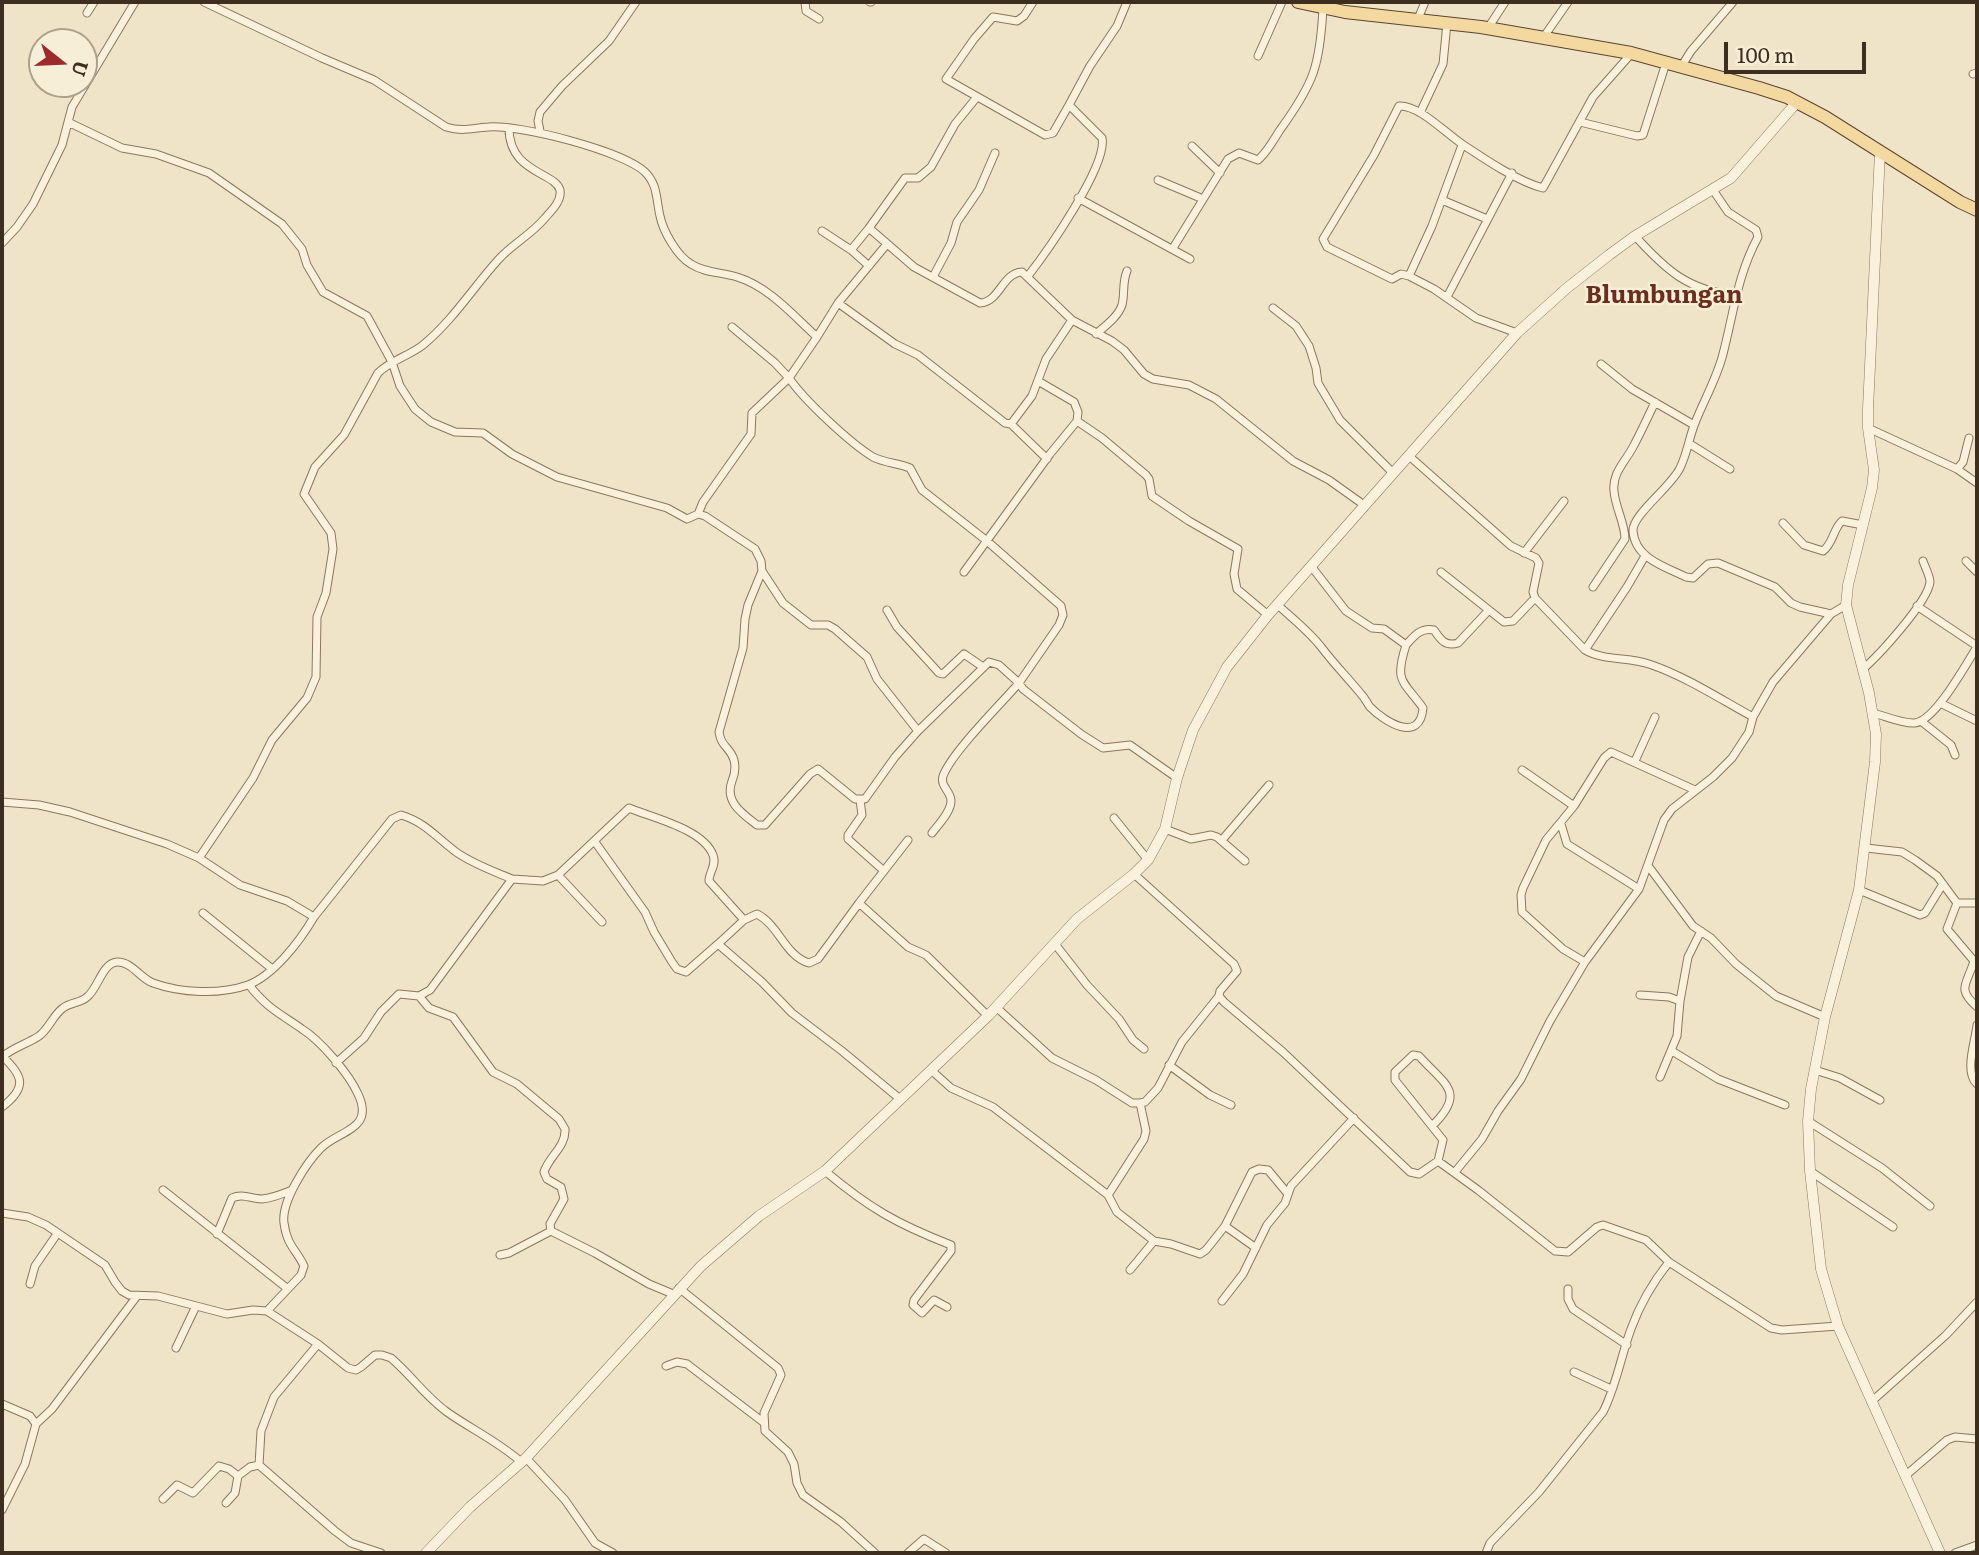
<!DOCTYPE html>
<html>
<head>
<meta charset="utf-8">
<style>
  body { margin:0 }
  #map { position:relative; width:1979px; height:1555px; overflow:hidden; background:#f0e4c8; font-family:Literata,serif }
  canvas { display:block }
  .frame { position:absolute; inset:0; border:4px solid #3d2e20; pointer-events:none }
  .north { position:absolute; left:28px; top:28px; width:70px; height:70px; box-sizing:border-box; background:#f7eed8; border:2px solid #ada18e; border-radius:50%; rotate:108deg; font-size:19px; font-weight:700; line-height:28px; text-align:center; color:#3d2e20 }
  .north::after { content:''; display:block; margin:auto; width:24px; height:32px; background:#9e2a2b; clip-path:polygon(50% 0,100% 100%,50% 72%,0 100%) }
  .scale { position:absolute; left:1724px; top:42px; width:142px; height:32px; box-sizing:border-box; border:4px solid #3d2e20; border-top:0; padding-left:9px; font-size:21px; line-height:24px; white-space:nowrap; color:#3d2e20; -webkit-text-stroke:5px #f7eed8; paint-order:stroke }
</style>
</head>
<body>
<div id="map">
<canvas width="1979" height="1555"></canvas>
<div class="frame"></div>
<div class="north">U</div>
<div class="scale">100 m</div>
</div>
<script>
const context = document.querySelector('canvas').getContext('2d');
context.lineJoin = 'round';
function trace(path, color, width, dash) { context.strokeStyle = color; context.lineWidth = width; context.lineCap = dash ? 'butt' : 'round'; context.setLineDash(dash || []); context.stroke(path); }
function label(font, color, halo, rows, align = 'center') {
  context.font = font + ' Literata,serif'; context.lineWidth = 5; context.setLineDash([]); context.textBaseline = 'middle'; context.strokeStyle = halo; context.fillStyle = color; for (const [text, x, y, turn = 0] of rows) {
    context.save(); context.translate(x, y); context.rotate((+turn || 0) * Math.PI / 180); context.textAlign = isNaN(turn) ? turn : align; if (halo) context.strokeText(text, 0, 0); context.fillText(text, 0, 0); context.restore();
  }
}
const minor = new Path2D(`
  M204,2L322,58L374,80L446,127C464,132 471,128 488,127C519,124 623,151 645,172C658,185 656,199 660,216C663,231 677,256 691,264C705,273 721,272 737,277C768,286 794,316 817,337L789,378C804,400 850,443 873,457C885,463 898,463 910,468L922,490L987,541L1061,606L1063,615L1059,625L1019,683L1023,689L1081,734L1103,748L1130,745L1177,778
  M805,2L806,11L819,19
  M870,2H871
  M1033,2L1024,16L1017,21L993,17L974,39L946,79L1045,135L1053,133L1069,105
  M87,13L94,2
  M1417,21L1425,2
  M1488,28L1505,2
  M1543,38L1568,2
  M1258,56L1282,2
  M1681,67L1691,51L1733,2
  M1973,74L1977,73
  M977,97L955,124L931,167L918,178H905L869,228L914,267L980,303C1000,302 1002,273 1022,272L1072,320L1112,341L1124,350L1144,374L1153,379L1189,385L1216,399L1293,461L1329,480L1364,505
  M1420,113L1443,64L1447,23
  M68,122L122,148L156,154L209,173L282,224L302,249L307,265L323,292L367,316L392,362L400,386L415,409L431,422L455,432L483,433L512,454L557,477L667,508L687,519L698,514L705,516L755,549L761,561L762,571L783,603L811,625H828L835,629L867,657L877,679L918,731
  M1580,122L1637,136L1643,135L1666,63
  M540,131L538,121L540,112L562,86L609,41L636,2
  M1192,146L1220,173
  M1158,180L1203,199
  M1713,190L1728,212L1756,230L1758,237C1737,276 1734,312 1723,354C1717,378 1704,400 1695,423C1689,438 1687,454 1680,468C1671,487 1632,515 1633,531C1635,559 1666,567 1686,577L1693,578L1708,564L1718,563L1775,587L1791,603L1800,607L1831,614
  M1078,198L1190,259
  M1442,200L1487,219
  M822,231L851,250
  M1635,236C1665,269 1688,291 1735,295
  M2,243L17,227L33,204L62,145L72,107L135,2
  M1173,248L1228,159L1239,153L1258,160L1261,157C1269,149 1274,139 1280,130C1314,83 1320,66 1323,8
  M869,266L851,250L869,228
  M1028,276C1046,253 1108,165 1102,138L1069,105L1090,66L1117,26L1127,2
  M1409,276L1432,226L1462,145
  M933,277L951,243L957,222L979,190L995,153
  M1447,297L1512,173
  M838,303L895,344L918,355L1005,423L1011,424L1047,459
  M1273,308L1296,326L1309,346L1316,368L1318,383L1340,420L1393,473
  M1517,333L1476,318L1434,289L1409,276L1401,274L1392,279L1327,247L1323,239L1374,155L1399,106C1420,105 1447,135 1465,146C1486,160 1519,182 1543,188L1593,97L1631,54
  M1096,334C1105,326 1118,317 1122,305C1125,293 1122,283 1127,271
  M817,337L838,303L887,244
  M1601,364L1632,389L1694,425
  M1038,381L1074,402L1078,412L1077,421L1102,438L1146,475L1149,479L1152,496L1189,521L1238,549L1234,574L1237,589L1268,615
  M1011,424L1032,396L1046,359L1072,320
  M1868,428L1957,469L1977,483
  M1690,444L1730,469
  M1408,455L1511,546L1536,558L1539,563L1533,592L1535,598L1585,650C1604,661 1629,657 1649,664C1685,676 1720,699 1753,717
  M1957,469L1963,462L1969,438
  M698,514L703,502L751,434L752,413L789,378L775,363L732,327
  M1783,523L1804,545L1823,551C1833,544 1833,529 1842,521L1863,525
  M1524,553L1564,501
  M1966,561L1977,572
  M1311,566L1346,611L1372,628L1384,629L1406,645C1414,636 1421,627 1434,630C1440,639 1445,647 1458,643L1488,611
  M762,571L748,605L745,619L743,648L719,732C721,747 730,747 734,760C736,768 735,774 732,781C724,802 743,814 757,825H765L810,774L818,769L855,799H865L895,757L918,731L989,662L999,665L1019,683C1000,705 952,752 943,776C940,787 951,791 951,801C951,812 938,825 932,833
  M964,572L1050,454L1077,421
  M1441,572L1504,622L1513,621L1535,598
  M1593,587L1625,539C1625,523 1615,507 1614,491C1612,473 1625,462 1633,447C1641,432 1648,417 1655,402
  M1279,606C1293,619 1310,632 1322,648C1334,664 1348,678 1361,694C1365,698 1367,703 1370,707C1385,722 1420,744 1423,708C1403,680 1394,683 1406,645
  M1917,606L1977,646
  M887,610L897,627L939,673L943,674L964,654L983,667
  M1585,650L1627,587L1645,556
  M1863,669C1878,656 1928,602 1930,582C1930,576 1925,567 1923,561
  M1940,703L1977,721
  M1873,713C1885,716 1903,724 1915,723C1936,720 1966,664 1977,647
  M1921,721L1951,745L1955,755
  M1635,761L1655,717
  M1522,770L1574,806
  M860,800L862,815L848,835V839L884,871
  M2,802L39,805L70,812L167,844L199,858L240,885L287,901L314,917C300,941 274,975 248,985C219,995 181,993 153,983C141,979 131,961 117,962C102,963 98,989 87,997C81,1003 71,1002 63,1008C53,1015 49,1029 39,1036C27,1044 14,1047 2,1057
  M1114,818L1148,860
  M1561,824L1567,844L1639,889
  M1165,829L1191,839L1211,835L1217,837L1245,861
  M1222,840L1269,785
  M595,842L645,912L654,932L672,962L677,969L686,972L718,944L762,982L792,1013L842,1051L900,1099
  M1866,848L1902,852L1915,860L1937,876L1957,903H1977
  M199,858L253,778L272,740L307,698L316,677L317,617L326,593L333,549L331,533L304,494L315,467L344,435L378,373C391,360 409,356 423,345C453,320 472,289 498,260C512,244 531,235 545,218C551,211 562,201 560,190C555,172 509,173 509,128
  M1649,867L1693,926L1711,938L1736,964L1776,996L1825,1017
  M1134,874L1234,964L1237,971L1220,991L1219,996L1224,1002L1283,1052L1410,1172L1419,1174L1438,1161L1478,1190L1555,1251L1568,1252L1597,1227L1603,1225L1646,1240L1669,1262
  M558,875L602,922
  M1859,890L1920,915L1925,913L1943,884
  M859,903L908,840
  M1957,903L1947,929L1974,961C1967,985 1956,988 1977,1007
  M203,913L271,968
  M314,917L392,819L401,815C425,822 437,838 456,852C473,864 493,871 512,879
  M718,944L744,920L757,914C779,925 785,956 809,963L818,959L859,903L908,947L926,955L988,1016
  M1055,944L1087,985L1119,1019L1133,1040L1144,1049
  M1585,962L1563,949L1522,912L1521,895L1523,888L1546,840L1574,806L1604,758L1611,752L1695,790
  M249,985C267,1008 279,1013 302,1029C321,1041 349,1074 358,1094C375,1130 339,1130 321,1148C306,1163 281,1202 284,1223C287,1246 296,1249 304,1266L301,1275L267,1311
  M1640,995L1669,997L1680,1001
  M419,996L429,1008L453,1017L493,1072L517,1084L559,1119L565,1129C566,1147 549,1156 544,1172L547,1179L561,1187L564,1199L550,1224L551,1231L595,1253L649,1284L673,1294
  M996,1007L1052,1058L1096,1080L1132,1103H1140L1145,1102L1158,1088L1182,1042L1219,996
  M1977,1025C1975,1043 1964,1072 1977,1084
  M1672,1051L1718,1079L1785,1105
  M2,1056C24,1076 27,1088 2,1107
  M336,1063L364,1038L381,1012L399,994L419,996L430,990L512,879L543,881L558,875L629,808C653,818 703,829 713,855C717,865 709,872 709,881L744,920
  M1169,1065L1210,1095L1231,1105
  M931,1070L951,1088L993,1107L1108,1195L1144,1139L1146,1131L1140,1103
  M1815,1070L1840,1078L1880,1100
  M1660,1077L1677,1036L1680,1001L1688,957L1701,931
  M1808,1121L1882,1168L1930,1206
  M1432,1126C1467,1092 1445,1085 1419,1056L1413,1055L1395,1072V1080L1443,1140L1438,1161
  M825,1171C869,1208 897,1224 951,1245V1251L914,1300L913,1305L922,1313L934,1300L947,1307
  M1810,1171L1893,1227
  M1455,1172L1482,1139L1498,1111L1521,1079L1550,1021L1585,962L1639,889L1664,820L1672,809L1713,777L1732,758L1749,732L1753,717L1773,682L1831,614L1846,605
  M163,1190L288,1289
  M1108,1195L1117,1212L1154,1241
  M2,1213L28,1217L46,1225L105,1265L115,1282L122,1291L129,1295L158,1296L227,1314L253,1310L267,1311L318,1344L348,1368L356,1370L361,1367L375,1355H382L391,1358C411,1375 425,1396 447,1412C471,1429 497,1441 520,1461
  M1225,1226L1252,1172L1259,1169L1268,1170L1288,1194
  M217,1234L232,1198C243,1193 251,1199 262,1199C273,1198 282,1194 292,1190
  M500,1255L509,1253L551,1231
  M1130,1270L1154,1241L1171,1244L1200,1254L1206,1250L1225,1226L1256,1248
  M30,1284L35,1266L57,1234
  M679,1288L778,1368L781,1375L764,1413L765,1431L788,1452L794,1464L797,1483L803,1495L841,1522L875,1553
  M1568,1289V1299L1573,1309L1627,1345
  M1222,1301L1243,1274L1267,1225L1285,1203L1291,1186L1354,1118
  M176,1348L196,1306
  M666,1366L677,1362L687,1364L763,1422
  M1574,1372L1611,1389
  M1871,1402L1946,1335L1977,1302
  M2,1404L30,1416L36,1424L25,1464L2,1510
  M36,1424L52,1409L137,1296
  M526,1458L565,1500L595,1543L613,1553
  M259,1465L261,1431L274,1397L318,1344
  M1905,1476L1947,1440L1955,1437L1977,1439
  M163,1499L177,1485L193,1493L219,1466L229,1469L238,1476L250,1467L259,1465L335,1531L351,1543L381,1553
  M226,1503L235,1493L238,1476
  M908,1553L924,1539L946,1553
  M1486,1553L1490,1543L1539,1492L1603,1412C1616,1387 1621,1356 1631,1329C1640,1304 1653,1282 1669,1262L1771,1328L1782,1330L1838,1326
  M1955,1553L1977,1545`);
const tertiary = new Path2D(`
  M1880,152L1868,409V428L1874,470L1872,488L1848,585L1846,605L1869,693L1876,734L1875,762L1859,890L1825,1017L1811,1089L1808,1121L1810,1171L1821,1269L1838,1326L1940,1553
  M426,1553L470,1507L526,1458L701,1266L759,1216L825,1171L988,1016L1077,919L1134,874L1148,860L1165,829L1177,778L1193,730L1227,667L1268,615L1517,333L1567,288L1609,255L1635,236L1731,178L1797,102`);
const primary = new Path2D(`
  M1298,2L1345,12L1481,27L1631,53L1759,88L1787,97L1825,117L1960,202L1977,210`);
trace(minor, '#8d765c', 9);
trace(tertiary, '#8d765c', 11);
trace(primary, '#5b4430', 14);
trace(minor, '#faf1dc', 7);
trace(tertiary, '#faf1dc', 10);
trace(primary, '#f3d9a0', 12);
label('bold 24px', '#6b2e1e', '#f7eed8', [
  ["Blumbungan",1664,296]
]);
</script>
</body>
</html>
